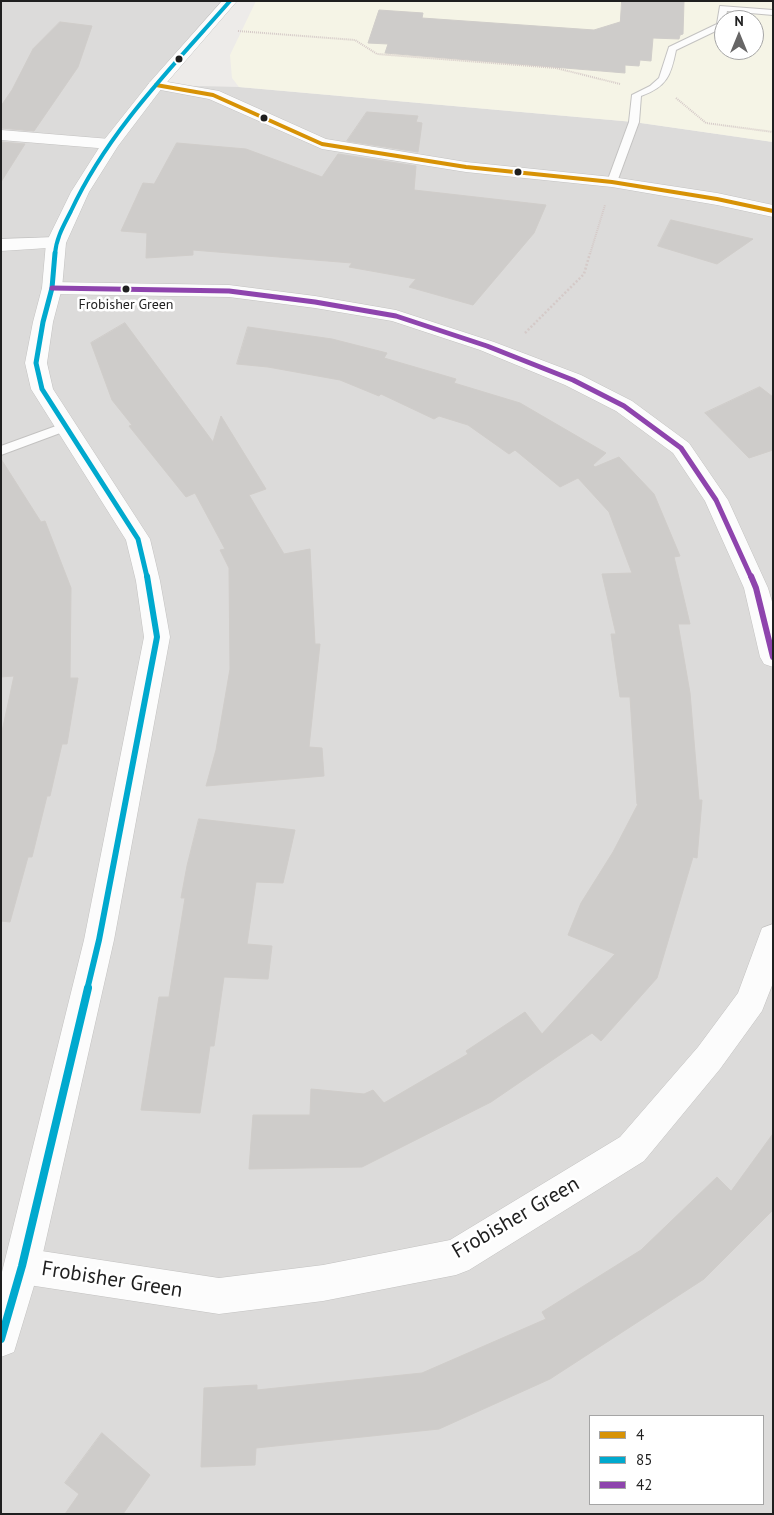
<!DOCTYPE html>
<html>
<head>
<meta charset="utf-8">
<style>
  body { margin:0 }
  #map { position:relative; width:774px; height:1515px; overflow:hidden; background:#edebe9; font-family:"PT Sans",sans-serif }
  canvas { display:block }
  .frame { position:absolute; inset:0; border:2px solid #1f1f1f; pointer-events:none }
  .legend { position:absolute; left:589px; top:1415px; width:175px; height:90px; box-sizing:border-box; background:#fff; border:1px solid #a5a5a5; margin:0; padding:6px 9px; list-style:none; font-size:15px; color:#1f1f1f }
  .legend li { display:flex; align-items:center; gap:10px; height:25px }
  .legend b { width:25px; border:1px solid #a5a5a5 }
  .north { position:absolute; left:714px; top:10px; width:50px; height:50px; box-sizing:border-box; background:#fff; border:1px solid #a5a5a5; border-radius:50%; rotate:0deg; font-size:14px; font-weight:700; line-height:20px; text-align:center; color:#1f1f1f }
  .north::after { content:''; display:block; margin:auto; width:18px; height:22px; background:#676666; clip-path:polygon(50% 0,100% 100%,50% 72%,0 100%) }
</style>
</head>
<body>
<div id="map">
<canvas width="774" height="1515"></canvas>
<div class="frame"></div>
<ul class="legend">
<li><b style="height:6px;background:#d79205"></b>4</li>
<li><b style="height:6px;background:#00a9ce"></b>85</li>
<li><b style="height:6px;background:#8e44ad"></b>42</li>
</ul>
<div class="north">N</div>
</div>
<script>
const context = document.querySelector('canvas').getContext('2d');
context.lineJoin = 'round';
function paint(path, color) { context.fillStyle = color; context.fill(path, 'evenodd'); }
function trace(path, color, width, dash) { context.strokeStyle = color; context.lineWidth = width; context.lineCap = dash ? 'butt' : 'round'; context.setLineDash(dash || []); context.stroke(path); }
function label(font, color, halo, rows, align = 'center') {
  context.font = font + ' "PT Sans",sans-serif'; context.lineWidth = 5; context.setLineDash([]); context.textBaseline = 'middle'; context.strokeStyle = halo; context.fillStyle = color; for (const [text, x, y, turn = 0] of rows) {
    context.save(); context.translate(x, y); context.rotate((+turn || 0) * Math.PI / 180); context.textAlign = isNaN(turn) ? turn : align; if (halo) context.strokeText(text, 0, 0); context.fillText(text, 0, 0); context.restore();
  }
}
paint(new Path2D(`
  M1,1H230L157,85L239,87L634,122L773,142V1514H1ZM590,1416H763V1504H590Z`), '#dcdbda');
paint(new Path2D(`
  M256,1H773V142L634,122L239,87L232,78L230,55ZM724,20H754V50H724Z`), '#f5f4e6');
const building = new Path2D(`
  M622,1H684L683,34L680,35L679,39L653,38L651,61L640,60L639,66L625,65V73L385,53L388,44L368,43L379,10L423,13L422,18L594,30L620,22Z
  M60,22L92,26L78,67L34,131L1,128V106L12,90L33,49Z
  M367,112L418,116L416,122L422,123L418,152L347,141Z
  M1,142L25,144L1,182Z
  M177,143L246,149L322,177L338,154L416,166L414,190L546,205L534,233L473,305L409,287L416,279L349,267L352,263L193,250V255L146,258L147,233L121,231L143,183L154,184Z
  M671,220L753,239L717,264L658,246Z
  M125,323L213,442L221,416L266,489L249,495L284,554L310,549L315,644H320L309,747L322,748L324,776L206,786L216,750L230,669L229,568L220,550L225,549L195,493L186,497L129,426L132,425L112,400L91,343Z
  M248,327L332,339L387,353L384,358L456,379L454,383L520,403L606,453L593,465L595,467L619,457L654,494L680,556L674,557L690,624H678L690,693L699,800H702L697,858L693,857L657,978L601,1041L592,1033L491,1102L362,1167L249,1169L253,1115H310L311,1089L364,1094L373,1090L384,1103L468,1054L466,1051L525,1012L542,1034L615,954L568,935L581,903L613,852L638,804H637L630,697H620L611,634H616L602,574L632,573L609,512L578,478L560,487L515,450L509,454L468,425L439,416L434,419L381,394L379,396L340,380L268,367L237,364Z
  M760,387L773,397V450L749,458L705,413Z
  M1,459L41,522L45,521L71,588L70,678H78L67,744H62L50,796H47L32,857H28L10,922L1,921V736L14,676L1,677Z
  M199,819L295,830L283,883L256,882L247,944L272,946L268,979L224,977L214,1046H210L200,1113L141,1110L159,997H169L185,898H181L187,866Z
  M773,1134V1210L704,1279L550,1379L439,1429L256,1448L255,1465L201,1467L204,1388L257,1385V1390L422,1373L546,1319L542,1312L641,1250L717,1177L731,1191Z
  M102,1433L150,1475L123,1514H65L79,1494L65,1483Z`);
paint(building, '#ceccca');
trace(building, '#d0cdca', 1);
const service = new Path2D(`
  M720,6L773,10V15L727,11L724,27L676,50C671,75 667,87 641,96L639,122L617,182L612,185L609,184L607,182L629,122L632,95L650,86L659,78L669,47L717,24Z
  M67,422L73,426L71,429L1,455V446Z`);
const minor = new Path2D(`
  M156,80L219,91L326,139L466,162L612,177L717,193L773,205V217L717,205L612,187L466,172L322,149L209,99L150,88L148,85L150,82Z
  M1,130L110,139L116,140L119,144L116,148L110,149L1,140Z
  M56,237L63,239L66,243L63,247L1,251V239Z
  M52,282L229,285L315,296L396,310L494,342L581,375L632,401L689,443L728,500L768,588L773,605V667L764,664L760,657L744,588L705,501L673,453L616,411L565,385L480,350L392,321L315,308L229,297L52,294L45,292L42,288L45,284Z
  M773,924V983L762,1011L720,1069L644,1161L469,1270L456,1275L323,1301L219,1314L22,1284L9,1279L4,1266L9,1253L22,1248L219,1278L323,1265L450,1240L620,1137L698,1047L738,993L762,928Z`);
const tertiary = new Path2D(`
  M222,1H237L162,88L118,146L89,192L66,243L62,288L53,322L47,363L53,389L150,539L160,581L170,637L114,940L40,1266L14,1352L1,1357V1276L84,940L144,637L136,581L126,540L31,389L25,363L33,322L42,288L46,243L71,192L104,140L150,82Z`);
trace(service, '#c3c2c1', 2);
trace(minor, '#c3c2c1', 1);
trace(tertiary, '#c3c2c1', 1);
trace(new Path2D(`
  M238,31L355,40L377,54L556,68L620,84
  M724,51L739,52
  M676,98L706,123L773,132
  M590,254L605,205`), '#d5cac8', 2, [1, 1]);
trace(new Path2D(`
  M525,333L584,274L590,253`), '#d5cac8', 2.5, [2, 2]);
paint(service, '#fcfcfc');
paint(minor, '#fcfcfc');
paint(tertiary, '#fcfcfc');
trace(new Path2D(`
  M156,85L213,95L322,144L466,167L612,182L717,199L773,211`), '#d79205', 4);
trace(new Path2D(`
  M55,254C56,238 64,225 71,211C108,131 172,67 230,1`), '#00a9ce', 4);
trace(new Path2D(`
  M55,253L52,288L43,322L36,363L42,389L138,539L147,577`), '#00a9ce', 5);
trace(new Path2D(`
  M87,990L99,940L157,637L147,576`), '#00a9ce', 6);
trace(new Path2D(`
  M1,1339L22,1266L88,988`), '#00a9ce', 8);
trace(new Path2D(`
  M52,288L229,291L315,302L396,316L487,346L573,380L624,406L681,448L716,500L751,577`), '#8e44ad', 5);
trace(new Path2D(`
  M751,576L756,588L773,657`), '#8e44ad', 6);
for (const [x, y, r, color] of [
  [179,59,4.5,"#1f1f1f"],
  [264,118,4.5,"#1f1f1f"],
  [518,172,4.5,"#1f1f1f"],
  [126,289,4.5,"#1f1f1f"]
]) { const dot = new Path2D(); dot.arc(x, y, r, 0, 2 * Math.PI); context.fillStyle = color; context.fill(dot); trace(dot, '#fff', 2); }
label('14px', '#1f1f1f', '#fff', [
  ["Frobisher Green",126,305]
]);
label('21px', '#1f1f1f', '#fff', [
  ["Frobisher Green",516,1218,-30],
  ["Frobisher Green",112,1280,9]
]);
</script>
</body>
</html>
